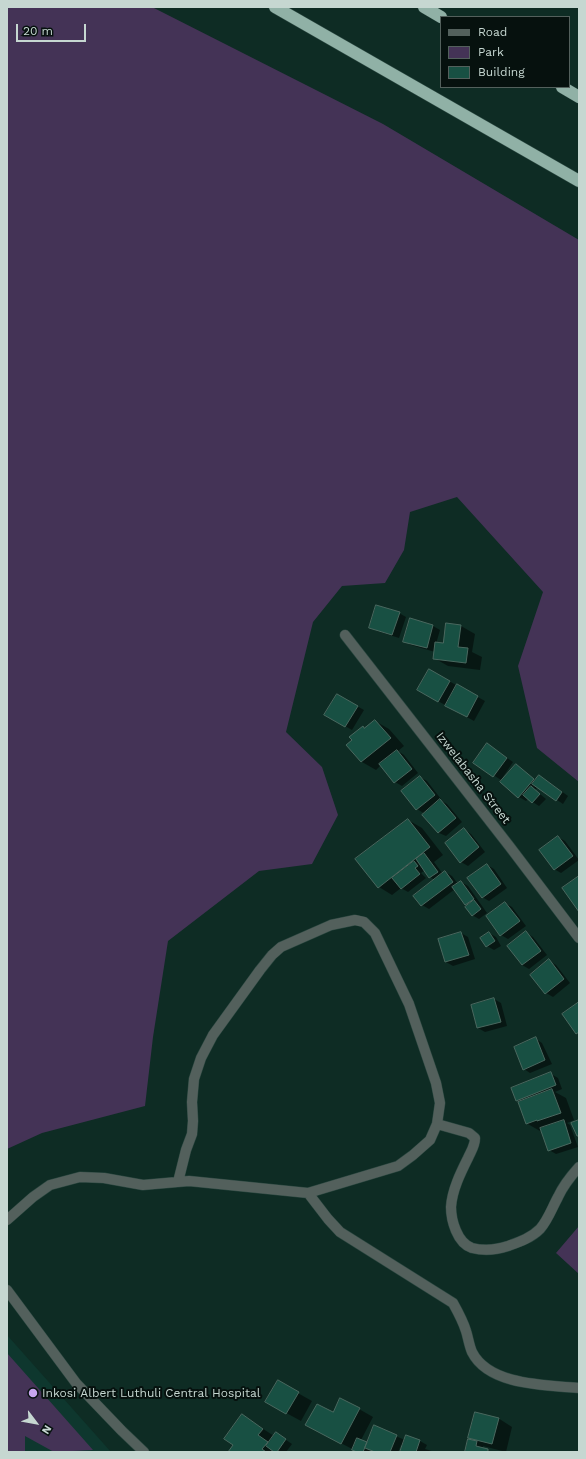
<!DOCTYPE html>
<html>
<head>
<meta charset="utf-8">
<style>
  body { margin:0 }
  #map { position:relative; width:586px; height:1459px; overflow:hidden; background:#0e2c24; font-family:"Work Sans",sans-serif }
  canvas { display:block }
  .frame { position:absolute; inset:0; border:8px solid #c6d7d1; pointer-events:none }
  .legend { position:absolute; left:440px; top:16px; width:130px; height:72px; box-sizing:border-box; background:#06110e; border:1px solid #53605c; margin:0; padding:5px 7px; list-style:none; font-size:12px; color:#c6d7d1 }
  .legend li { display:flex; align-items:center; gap:8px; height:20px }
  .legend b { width:20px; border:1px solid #53605c }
  .north { position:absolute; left:16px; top:1403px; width:40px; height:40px; -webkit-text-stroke:3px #06110e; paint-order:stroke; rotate:122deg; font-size:11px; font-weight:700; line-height:16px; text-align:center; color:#c6d7d1 }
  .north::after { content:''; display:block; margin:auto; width:14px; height:18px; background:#c6d7d1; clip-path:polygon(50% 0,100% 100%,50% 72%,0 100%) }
  .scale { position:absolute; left:16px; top:24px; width:70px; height:18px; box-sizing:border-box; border:2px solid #c6d7d1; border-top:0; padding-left:5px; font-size:12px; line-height:14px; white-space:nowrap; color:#c6d7d1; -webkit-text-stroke:3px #06110e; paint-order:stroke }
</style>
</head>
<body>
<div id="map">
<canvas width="586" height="1459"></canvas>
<div class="frame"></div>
<ul class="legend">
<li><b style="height:5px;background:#53605c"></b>Road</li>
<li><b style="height:11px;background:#443356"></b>Park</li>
<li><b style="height:11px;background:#185043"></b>Building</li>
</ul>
<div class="north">N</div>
<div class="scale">20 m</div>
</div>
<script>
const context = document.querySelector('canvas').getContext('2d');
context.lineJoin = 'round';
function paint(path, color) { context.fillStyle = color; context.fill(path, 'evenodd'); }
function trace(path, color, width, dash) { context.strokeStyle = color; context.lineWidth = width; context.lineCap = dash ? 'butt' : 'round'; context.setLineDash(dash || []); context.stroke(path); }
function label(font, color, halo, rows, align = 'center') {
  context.font = font + ' "Work Sans",sans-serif'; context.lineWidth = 4; context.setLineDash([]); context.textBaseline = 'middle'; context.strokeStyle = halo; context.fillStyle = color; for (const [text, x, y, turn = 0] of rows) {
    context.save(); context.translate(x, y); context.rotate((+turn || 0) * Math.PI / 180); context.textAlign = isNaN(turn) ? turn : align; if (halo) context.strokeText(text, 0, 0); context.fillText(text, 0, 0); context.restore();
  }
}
paint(new Path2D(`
  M7,1335L111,1452H7Z`), '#0e372e');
paint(new Path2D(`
  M7,7H152L383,124L579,240V782L537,748L518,666L543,592L457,497L410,512L404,550L385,583L342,586L313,622L286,732L322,767L338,815L312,864L259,871L168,941L153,1037L145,1106L42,1133L7,1149Z
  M579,1226V1274L556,1253Z
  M7,1353L93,1450L54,1452L25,1436V1452H7Z`), '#443356');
paint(new Path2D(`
  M399,613L406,617L399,638L377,631L370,627Z
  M411,620L433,626L440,630L436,644H444L461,626L475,634L472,652L482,657L480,670L448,666L434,658L435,652L411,645L404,641Z
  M429,670L485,701L474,721L418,690Z
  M337,695L364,710L352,730L326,715Z
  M375,721L389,729L404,746L398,751L404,755L418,773L402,786L395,782L381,765L376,770L362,762L348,745Z
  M494,749L513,762L501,780L475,763Z
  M516,765L536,780H546L568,796L563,804L538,787L535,790L546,799L539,806L528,799L526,801L519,797L502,782Z
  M420,777L427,781L441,799L440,800L447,804L462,822L446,836L439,833L423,815L425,814L417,809Z
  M408,820L422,828L443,855L434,862L443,874L445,872L452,876L458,884L461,882L468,886L487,913L479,919L472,915L468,906L455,889L429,909L422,905L435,880L430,877L425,870L421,873L426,878L408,892L401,888L392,895L379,887Z
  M464,830L471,834L485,852L468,866L461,862Z
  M558,837L565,841L579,860L561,873L554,869Z
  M487,865L494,869L507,888L489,901L482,897Z
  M505,903L512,907L526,926L508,939L501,935Z
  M461,933L468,937L475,959L453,966L446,962Z
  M489,933L496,937L501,946L494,950L487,946Z
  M526,933L533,937L547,955L529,969L522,965Z
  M549,961L556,965L570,983L553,997L546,993L531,975Z
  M494,999L501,1003L507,1026L485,1032L478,1028Z
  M536,1039L542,1043L552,1064L530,1073L524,1069Z
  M551,1074L558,1078L562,1089L555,1092L566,1098L574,1120L567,1123L570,1125L578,1147L556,1154L549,1150L542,1130L540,1131L526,1123L520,1102L517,1100Z
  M278,1382L312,1401L301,1421L266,1402Z
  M359,1409L373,1417L361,1440L368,1443L374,1427L405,1440L407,1436L420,1441L427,1445L425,1449L435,1452H401L403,1445H401L398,1452H375L372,1451L371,1452H358L306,1425L333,1414Z
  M242,1415L274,1436L276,1433L292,1444L286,1452H230L234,1445Z
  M498,1418L512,1427L506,1452L483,1446V1449L491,1452H466L475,1441L469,1438Z`), '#0007');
const building = new Path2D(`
  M376,605L400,612L392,635L369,628Z
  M410,618L433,625L427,648L403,642Z
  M446,623L461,625L458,647L468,648L466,663L433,659L435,642L443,643Z
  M429,669L450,681L438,702L417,690Z
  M457,684L478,696L467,717L445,706Z
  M337,694L358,706L345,727L324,715Z
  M375,720L391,738L361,762L346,745L352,740L349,737L363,726L364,728Z
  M487,743L507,758L493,777L473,763Z
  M397,750L412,769L394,783L379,764Z
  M516,764L534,779L518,798L500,782Z
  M539,775L562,792L556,801L532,784Z
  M420,776L435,795L416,810L401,791Z
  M531,786L540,794L532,803L523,795Z
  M440,799L456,818L438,833L422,815Z
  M408,819L430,847L378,888L355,859Z
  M464,828L479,847L460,863L445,843Z
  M558,836L573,856L554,870L539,850Z
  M424,853L438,872L429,878L416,859Z
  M414,861L418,866L415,868L420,874L401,889L392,878Z
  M487,864L501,884L482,898L467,878Z
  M445,871L453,882L421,906L413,896Z
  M579,876V912L562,888Z
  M461,881L474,899L465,905L452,887Z
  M474,900L481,909L472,916L465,907Z
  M505,902L520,921L500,936L486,916Z
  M526,931L541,951L522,965L507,946Z
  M461,932L469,955L445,962L438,939Z
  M489,932L495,941L486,947L480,938Z
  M549,959L564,979L545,994L530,975Z
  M494,998L501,1022L477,1028L471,1005Z
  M579,1002V1032L576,1034L562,1014Z
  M536,1037L545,1060L523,1070L514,1047Z
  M551,1072L556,1085L516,1101L511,1088Z
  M552,1089L561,1113L537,1121V1120L526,1124L518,1102Z
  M564,1120L571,1143L548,1151L540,1128Z
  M579,1120V1136H577L571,1123Z
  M278,1380L299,1392L286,1414L265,1402Z
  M340,1398L360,1408L341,1444L305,1425L317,1404L333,1412Z
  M475,1412L499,1418L492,1444L468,1438Z
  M242,1414L263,1429L258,1435L268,1442L262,1449L266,1452H228L233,1445L224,1439Z
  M374,1425L397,1435L390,1452H375L365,1448Z
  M276,1432L286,1439L277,1452H274L266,1446Z
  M406,1435L420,1440L416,1452H400Z
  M357,1438L367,1442L363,1452H357L352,1450Z
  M468,1439L477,1441L476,1446L488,1449V1452H465Z`);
paint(building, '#185043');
trace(building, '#4a685f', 1);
const minor = new Path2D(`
  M345,635L510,847L579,938
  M437,1124L469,1133L475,1138C475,1146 471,1151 468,1158C461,1172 452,1190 451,1207C451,1220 457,1243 472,1248C484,1251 496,1250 508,1246C519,1242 531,1238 540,1229C548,1220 552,1208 558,1197C563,1186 570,1177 579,1167
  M178,1182L186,1150L192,1134L193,1121L192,1102L194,1079L201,1058L213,1035L260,970L272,955L281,947L331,925L355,920L364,922L375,933L409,1004L436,1083L440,1103L437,1124L430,1140L413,1155L398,1166L308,1193
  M7,1220L33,1197L50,1185L80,1177L104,1178L143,1185L189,1181L308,1193L328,1219L340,1232L453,1303C458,1312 463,1321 466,1331C468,1337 469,1345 472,1352C489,1386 547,1385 579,1388
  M7,1290L76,1383L122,1431L144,1452`);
const highway = new Path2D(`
  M275,7L579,181
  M424,7L441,17
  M562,87L579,97`);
trace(minor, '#2b4740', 11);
trace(highway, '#2b4740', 13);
trace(minor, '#53605c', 10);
trace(highway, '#90b1a6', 12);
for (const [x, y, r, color] of [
  [33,1393,5,"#c8a6ef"]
]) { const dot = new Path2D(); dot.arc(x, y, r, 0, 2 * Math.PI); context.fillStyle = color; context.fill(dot); trace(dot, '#06110e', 1.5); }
label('12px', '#c6d7d1', '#06110e', [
  ["Izwelabasha Street",473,778,52]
]);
label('12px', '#c6d7d1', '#06110e', [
  ["Inkosi Albert Luthuli Central Hospital",42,1393]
], 'left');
</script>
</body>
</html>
